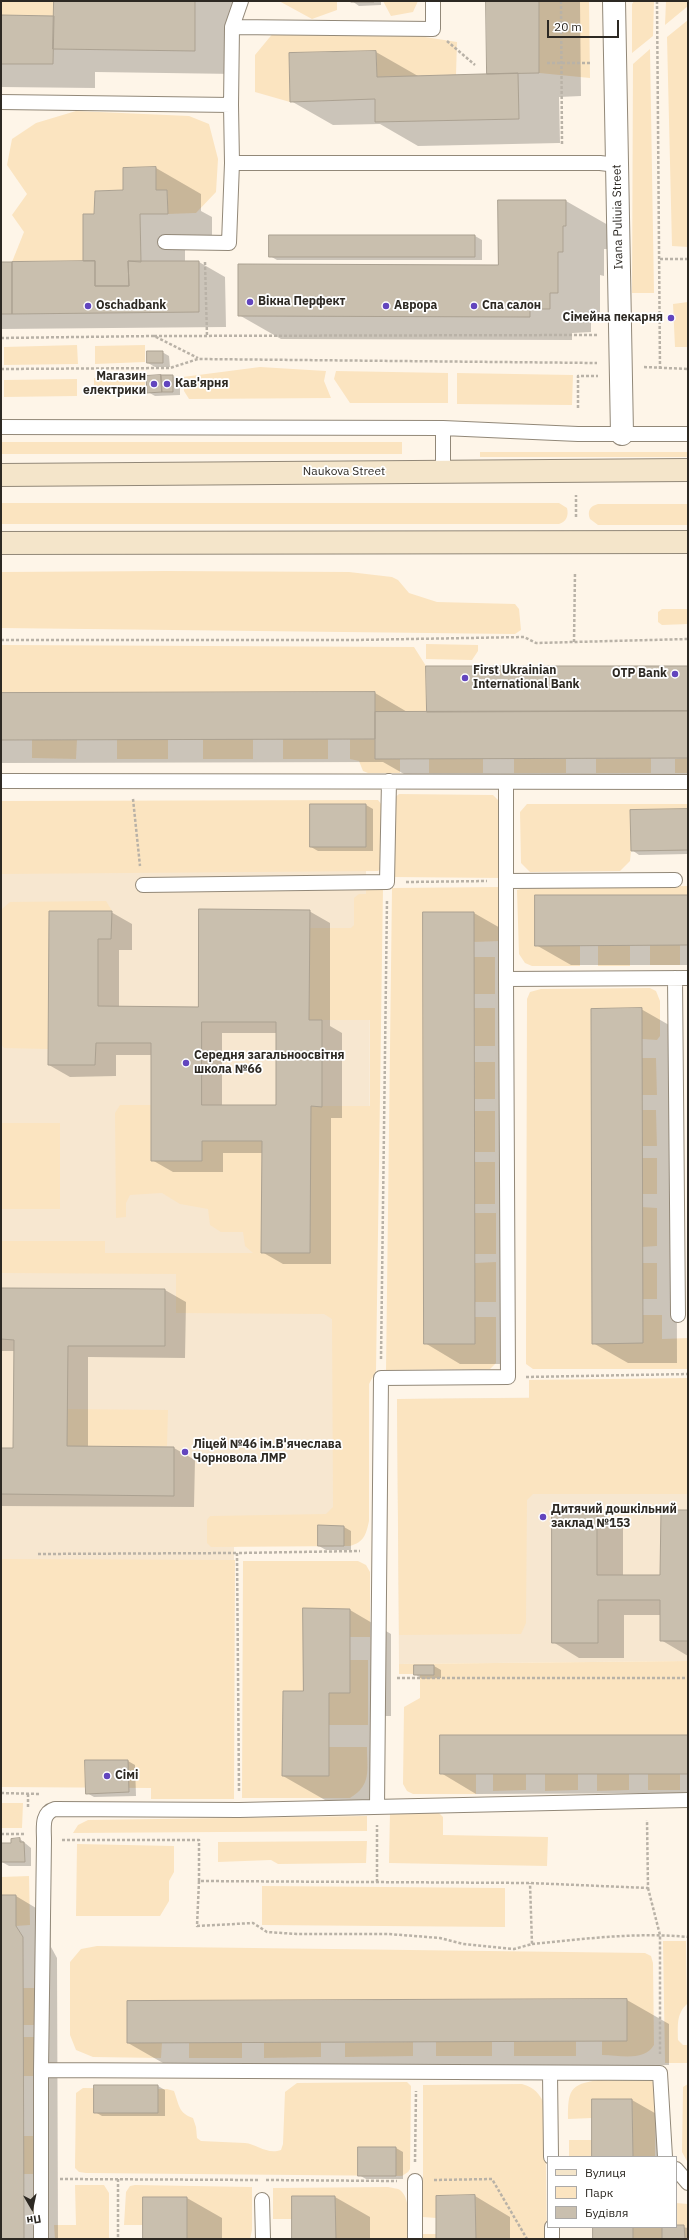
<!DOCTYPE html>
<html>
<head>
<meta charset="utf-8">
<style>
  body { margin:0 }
  #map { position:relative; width:689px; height:2240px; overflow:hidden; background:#fef5e8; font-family:"IBM Plex Sans",sans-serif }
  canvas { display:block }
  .frame { position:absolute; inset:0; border:2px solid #2d2923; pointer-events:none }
  .legend { position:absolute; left:547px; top:2156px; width:130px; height:72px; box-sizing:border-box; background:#fff; border:1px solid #aba9a7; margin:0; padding:5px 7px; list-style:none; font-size:12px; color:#2d2923 }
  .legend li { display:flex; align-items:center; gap:8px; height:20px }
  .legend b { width:20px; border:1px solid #aba9a7 }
  .north { position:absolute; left:12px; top:2188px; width:40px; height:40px; -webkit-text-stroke:3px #fff; paint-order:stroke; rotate:171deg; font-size:11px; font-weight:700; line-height:16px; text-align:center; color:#2d2923 }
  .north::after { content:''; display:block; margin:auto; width:14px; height:18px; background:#2d2923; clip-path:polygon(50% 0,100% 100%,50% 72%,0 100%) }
  .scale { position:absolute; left:547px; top:20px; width:72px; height:18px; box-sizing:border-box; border:2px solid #2d2923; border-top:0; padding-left:5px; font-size:12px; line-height:14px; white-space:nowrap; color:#2d2923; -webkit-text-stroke:3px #fff; paint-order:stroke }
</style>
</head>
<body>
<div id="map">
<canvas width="689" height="2240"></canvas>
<div class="frame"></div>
<ul class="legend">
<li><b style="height:5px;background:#f4e5ca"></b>Вулиця</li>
<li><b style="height:11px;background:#fbe4c0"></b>Парк</li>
<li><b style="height:11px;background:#c9bfae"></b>Будівля</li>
</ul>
<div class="north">Пн</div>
<div class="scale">20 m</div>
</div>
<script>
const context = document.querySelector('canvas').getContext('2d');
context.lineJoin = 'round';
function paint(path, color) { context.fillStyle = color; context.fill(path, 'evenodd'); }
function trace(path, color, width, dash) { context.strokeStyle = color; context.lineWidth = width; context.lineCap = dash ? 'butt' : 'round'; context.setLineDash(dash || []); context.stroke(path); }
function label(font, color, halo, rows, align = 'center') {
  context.font = font + ' "IBM Plex Sans",sans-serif'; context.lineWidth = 3.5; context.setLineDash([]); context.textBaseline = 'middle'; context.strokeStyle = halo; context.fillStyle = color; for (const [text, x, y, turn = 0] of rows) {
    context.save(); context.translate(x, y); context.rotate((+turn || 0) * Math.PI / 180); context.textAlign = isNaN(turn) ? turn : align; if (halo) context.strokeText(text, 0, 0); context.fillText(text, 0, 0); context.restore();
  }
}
paint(new Path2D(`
  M1,847H366V894H370L369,1521L234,1547V1760H1Z
  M688,1396V1661L399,1664L397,1399Z`), '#f7e7d0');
paint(new Path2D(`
  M1,1H54V16L1,15Z
  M279,1H337V10L312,19Z
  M383,1H418L413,12L391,16Z
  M539,1H589L590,78L539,73Z
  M634,1H654L653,36L632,53V4Z
  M666,1H688V6L665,25Z
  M688,20V247L672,246L667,37Z
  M279,26L412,35L457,42L456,75L377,77L376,51L289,53L290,102L255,92V55Z
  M650,49L654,293H632L633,64Z
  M76,111L189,116L209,124L218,159L216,192L196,213L168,214L167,190H156V167L123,168V190L95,191L94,214H83V261L12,262L24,232L12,215L27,194L7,165L12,139L36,123Z
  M688,302V347H675L673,304Z
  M77,345L78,364L4,365V347Z
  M145,345V362L95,364V346Z
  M260,367L326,371L324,381L331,398L189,399L184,391L183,377Z
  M336,371L448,373V403H350L334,379Z
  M457,373L573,375L572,405L457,404Z
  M145,377V395L94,396V378Z
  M77,379V396L4,397V380Z
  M1,442H402V454H1Z
  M480,452H688V457H480Z
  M1,503H559L567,508C569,516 566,522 559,524H1Z
  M598,504H688V525H598L590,519C587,511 590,506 598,504Z
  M166,571L349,572L392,577L398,580L409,593L437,602L515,604L519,609L521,630L515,634L1,628V572Z
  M662,609H688V624L662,625L658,622V612Z
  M426,644L478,645V651L472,660L426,659Z
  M1,645L414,647L426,666L427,712H375V692L1,693Z
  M32,739L77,740L76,759L32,758Z
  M117,739H168V759H117Z
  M203,739H253V759H203Z
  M283,739H328V759H283Z
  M350,739H375V759H400V773H368L363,771L359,761L350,759Z
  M651,758V773H596V759Z
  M688,758V773H675V759Z
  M429,759H483V773H429Z
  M514,759H566V773H514Z
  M399,794L493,795L501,803V878L392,877V800Z
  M378,800L382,805L381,868L378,871L1,874V801Z
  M527,804H688V850L631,851L630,861L620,871L530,872L521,863L520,812Z
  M688,886V895H535L580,945V966H532L525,963L519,954L517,890L521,889Z
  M501,887V941L474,942V912H424L425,1344H475V1317H496V1363L490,1369L386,1370L392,888Z
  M366,888H383L376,1371L369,1384V1521C366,1535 364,1542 350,1546L211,1547L207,1543V1520L210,1516L326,1514L333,1507L332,1319L324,1314L176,1313V1274L1,1273V1241H105V1253H253L245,1246L243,1232H221L210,1225L208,1209L180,1204L162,1193L130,1195L126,1203V1217L116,1218L115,1113L120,1105H151L152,1161H202V1141H262L261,1253L311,1106H370V1020H309L310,928H351L354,925V898L359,894H366Z
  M106,901L112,911H49L48,1049L4,1048L1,1044V910L10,902Z
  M630,945V966H598V946Z
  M650,945H680V965H650Z
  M474,957H495V994H474Z
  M650,988L656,991L660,1001V1036L657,1040L642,1039L641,1008L591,1009L592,1343H642V1315H662V1339L688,1338V1369H533L526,1364V1349L527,999L530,992L541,989Z
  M474,1008H495V1046H475Z
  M642,1058H656L657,1095H642Z
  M475,1062H495V1099H475Z
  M642,1110H656L657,1146H642Z
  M475,1111H495V1152H475Z
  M1,1123H60V1209H1Z
  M642,1158H657V1194H642Z
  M475,1162H495V1204H475Z
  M642,1207L657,1208V1246L642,1247Z
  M475,1213H496V1254H475Z
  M496,1262V1302H475V1263Z
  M642,1263H657V1299H642Z
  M688,1378V1494H533L527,1500L526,1623L521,1634L399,1635L397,1399L529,1398V1380Z
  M67,1409L168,1410L167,1446H67Z
  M1,1559L235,1560L234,1799H151V1788L1,1787Z
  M243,1561H358L366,1565L370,1572V1637H350V1609H303V1691H283L282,1776H329V1747H367C367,1770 372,1785 350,1798H242Z
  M350,1660H368V1725H329V1693Z
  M688,1661V1735H440V1774H476V1794H413L407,1791L403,1784L404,1707L420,1698V1674H399V1664Z
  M493,1774H526V1790L493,1791Z
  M545,1774H578V1790L545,1791Z
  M597,1774H629V1790L597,1791Z
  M648,1774H680V1790H648Z
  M1,1803H23L22,1828H1Z
  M390,1812L439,1813L443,1817V1835L548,1837L547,1866L389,1863Z
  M367,1816V1831L73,1833L78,1825L88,1820Z
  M367,1841L366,1863L278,1864L271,1860L218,1862V1842Z
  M77,1844L174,1846V1872L169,1881V1901L160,1916H76Z
  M29,1876L30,1925L16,1926L1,1895V1877Z
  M262,1886L505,1888V1927L262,1925Z
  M663,1941H686L687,2004C676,2014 678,2026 678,2040L683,2045H688V2063H665Z
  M97,1946L645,1953L651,1956L653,1963L654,2045C644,2062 619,2055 602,2055V2041H627V1999L127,2001V2043H162L161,2058L93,2057L76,2050L70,2035V1962L81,1949Z
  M23,1988H37L36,2025H23Z
  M23,2037H36V2076H23Z
  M576,2041V2056H514V2042Z
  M321,2042V2057L264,2058V2043Z
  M413,2042V2056L345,2057V2043Z
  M436,2042H492V2056H436Z
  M189,2043H242V2058H189Z
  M599,2080L652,2081L656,2085L655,2157H633L632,2099H592V2118L568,2119C568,2091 569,2084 599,2080Z
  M407,2082L411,2086L410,2169L408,2172L402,2176L86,2173L79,2172L75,2168L76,2093L83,2088L167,2089L174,2091C179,2104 178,2113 193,2118L196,2127L197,2138L201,2141C215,2142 230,2142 245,2143C257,2144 267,2155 281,2150L283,2144L285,2092L297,2083Z
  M522,2084C535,2088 539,2093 545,2105L547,2239H476L475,2195L436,2196V2218L423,2217V2085Z
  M688,2084V2163L682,2152L683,2087Z
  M23,2136H36V2174H23Z
  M569,2140H592V2157H569Z
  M75,2185H104L109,2193V2239H55L54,2225H76Z
  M135,2185L252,2187V2230L250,2239H187V2197H143V2225H124L126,2192L130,2186Z
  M388,2187C391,2188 397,2188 400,2190C412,2199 407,2226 408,2239H336L335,2196H293L292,2219H273V2188Z
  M676,2203L688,2204V2239H633V2227H676Z
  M422,2234H436V2239H422Z`), '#fbe4c0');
paint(new Path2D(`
  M55,1H257L237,2L236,74L95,72V88L1,87V16L55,17Z
  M352,1H381V5L359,6Z
  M487,1H580L581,96L559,97L560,143L418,146L380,124L333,125L291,101L376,52L418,76L488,75Z
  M156,168L201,194V211L212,217V240H185V262H199L225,277L226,327L1,329V263L84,262V215H96Z
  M499,201H566L608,225V249H604V276L600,275V316H591V332L572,333V340L281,339L239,315L499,266Z
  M270,236H475L482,240V260H277L270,256Z
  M162,352L169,356L170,367H155L148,363Z
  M173,376L180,380V395L155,396L148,392Z
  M688,667V782H418L383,762L1,763V694L375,693L409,713H428Z
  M366,805L373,809V851H318L311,847Z
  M688,810V854L639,855L632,850Z
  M688,896V965H571L536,945Z
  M309,911L330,923V1026L342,1033V1118H331V1264H283L262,1252L263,1153H223V1172H173L152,1160V1055H116V1076L70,1077L49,1065L50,912H111L132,924V950H119V1007L199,1008ZM222,1033H277V1106H222Z
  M474,913L509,933L510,1364H460L425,1343Z
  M641,1009L676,1029L677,1363H628L593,1343Z
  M1,1289L165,1290L186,1302L185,1358L88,1357V1447L174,1448L195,1460L194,1507L1,1506V1449H14L15,1351H1Z
  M597,1511L623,1526V1576H661L688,1511V1656L661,1640V1615H624V1658H579L553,1642Z
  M319,1526L344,1527L351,1531V1550H326L319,1546Z
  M350,1610L391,1634V1716H371V1800H325L283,1776L304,1692Z
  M434,1666L441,1670V1678L422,1679L415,1674Z
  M688,1736V1793L476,1794L441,1773Z
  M128,1761L135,1765L136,1796L94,1797L87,1793Z
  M20,1839L31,1848V1866H9L2,1862Z
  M1,1896H16L51,1917V1947L57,1958L58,2239H1Z
  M627,2000L669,2024V2065L170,2067L128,2043Z
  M158,2086L165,2090V2116H102L95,2112Z
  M593,2100H632L667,2120V2157H593Z
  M396,2148L403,2152V2179H366L359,2175Z
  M475,2196L510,2217V2239H437V2197Z
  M293,2197H335L370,2217V2239H293Z
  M144,2198H187L222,2218V2239H144Z
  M676,2226L688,2228V2239H594V2227Z`), '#0003');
const building = new Path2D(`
  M54,1H195V51L53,49Z
  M351,1H374V2H351Z
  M486,1H539V73L487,74Z
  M1,15L54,16L53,64H1Z
  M376,51L377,77L518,73L519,119L375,122V99L290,102L289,53Z
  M156,167V190H167L168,214H140L141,262L128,261L129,286H95V261H83V214H94L95,191L123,190V168Z
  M498,200H566V226H563V252H558V293H550V309H530V317L238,316V264L498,265Z
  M269,235H475V257H269Z
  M95,261V286H129L128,261H199V312L12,314V262Z
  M1,262H12V314H1Z
  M147,351H163V363H147Z
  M161,375H173V392H162Z
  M161,375L162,392L147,393L146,376Z
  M426,666H688V711L427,712Z
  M375,692V739L1,740V693Z
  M688,711V758L375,759V712Z
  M310,804H366V847H310Z
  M688,809V850L631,851L630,810Z
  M535,895H688V945L535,946Z
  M199,909L310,910L309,1020H322V1107L311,1106L310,1253H261L262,1141H202V1161H151V1043H96L95,1065H48L49,911H112L111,939H98V1006L198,1007ZM202,1022H276V1105H202Z
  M423,912H474L475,1344H424Z
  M642,1008L643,1343L592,1344L591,1009Z
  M1,1288L165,1289V1346H68L67,1446L174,1447V1496L1,1494V1448H13L14,1340L1,1339Z
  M552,1510H597V1575H660L661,1510H688V1641H660V1600H598V1643H552Z
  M318,1525L344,1526V1546H318Z
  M303,1608L350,1609V1693H329V1776H282L283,1691H303Z
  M414,1665H434V1675H414Z
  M440,1735H688V1774H440Z
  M85,1760H128L129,1792L86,1794Z
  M20,1838V1842H24L25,1862H1V1843H11V1839Z
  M1,1895H16V1926L23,1937L24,2239H1Z
  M627,1999V2041L127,2043V2001Z
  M94,2085H158V2113H94Z
  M592,2099H632L633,2157H592Z
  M358,2147H396V2176H358Z
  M475,2195L476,2239H436V2196Z
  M292,2196H335L336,2239H292Z
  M143,2197H187V2239H143Z
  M676,2225H684L685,2239H662V2227H676Z
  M593,2227H633V2239H593Z`);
paint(building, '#c9bfae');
trace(building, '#aba191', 1);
const lane = new Path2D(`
  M232,27L433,29V1
  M1,102L231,105L232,163H600L617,165
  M231,105L232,27L241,1
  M165,242L229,243L232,163
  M1,427L443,428L578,434H688
  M443,471V428
  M1,781L688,782
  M506,782V979L688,978
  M506,881L675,880
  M143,885L387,882L389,781
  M675,978L678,1315
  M377,1807L381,1378L508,1377L506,979
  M41,2070L660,2073L665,2157
  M550,2073L551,2157
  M676,2169L688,2183
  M415,2181V2239
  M262,2200L263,2239
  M552,2227V2239
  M41,2239V2070L44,1840C44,1828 41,1813 55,1809L239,1810L688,1800`);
const street = new Path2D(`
  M614,1L622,434`);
const secondary = new Path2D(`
  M1,475L688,470
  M1,543L688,542`);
trace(lane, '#928878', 16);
trace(street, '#928878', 24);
trace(secondary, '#928878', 24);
trace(new Path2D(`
  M561,1L562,144
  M657,1L660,369
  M447,41L475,65
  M547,63H592
  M660,259H688
  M205,262L207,336
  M154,336L597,335
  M1,338L154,336L198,358
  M644,367L688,369
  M1,369L170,368L198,359L597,363
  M578,408V376H598
  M576,517V495
  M1,640H355L524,637L536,643L688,639
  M574,642L575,572
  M133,799L140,866
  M406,882L487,881
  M381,1359L387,900
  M526,1377L688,1374
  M38,1554L237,1553
  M397,1678H688
  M239,1791L237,1553L360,1551
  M1,1793L40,1794
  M28,1807V1794
  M1,1834H24
  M62,1840H199V1881L530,1883L648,1888L647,1820
  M199,1881L197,1926L253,1923L267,1932L297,1934H389L440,1938L463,1944L514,1949L532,1944L530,1883
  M377,1882V1825
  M648,1888L660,1935V2054
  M532,1944C584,1939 635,1932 688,1937
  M415,2162L416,2091
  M60,2179L259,2180
  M118,2179V2239
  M266,2180L397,2181
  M434,2180L492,2179L527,2239`), '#b9b2a7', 2.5, [3, 2]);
trace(lane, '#fff', 14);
trace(street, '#fff', 22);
trace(secondary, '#f4e5ca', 22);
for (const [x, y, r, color] of [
  [250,302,4,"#6245be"],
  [88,306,4,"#6245be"],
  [386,306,4,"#6245be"],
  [474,306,4,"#6245be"],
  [671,318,4,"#6245be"],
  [154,384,4,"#6245be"],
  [167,384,4,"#6245be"],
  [675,674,4,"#6245be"],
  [465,678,4,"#6245be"],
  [186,1063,4,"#6245be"],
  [185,1452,4,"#6245be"],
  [543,1517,4,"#6245be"],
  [107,1776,4,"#6245be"]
]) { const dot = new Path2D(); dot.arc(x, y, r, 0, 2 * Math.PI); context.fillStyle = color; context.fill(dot); trace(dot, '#fff', 1.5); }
label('12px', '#2d2923', '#fff', [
  ["Ivana Puliuia Street",618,217,-91],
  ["Naukova Street",344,472]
]);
label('bold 12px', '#2d2923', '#fff', [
  ["Вікна Перфект",258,302],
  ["Oschadbank",96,306],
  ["Аврора",394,306],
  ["Спа салон",482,306],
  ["Сімейна пекарня",663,318,"right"],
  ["Магазин",146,377,"right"],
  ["електрики",146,391,"right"],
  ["Кав'ярня",175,384],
  ["First Ukrainian",473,671],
  ["International Bank",473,685],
  ["OTP Bank",667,674,"right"],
  ["Середня загальноосвітня",194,1056],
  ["школа №66",194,1070],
  ["Ліцей №46 ім.В'ячеслава",193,1445],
  ["Чорновола ЛМР",193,1459],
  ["Дитячий дошкільний",551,1510],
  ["заклад №153",551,1524],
  ["Сімі",115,1776]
], 'left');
</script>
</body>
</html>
